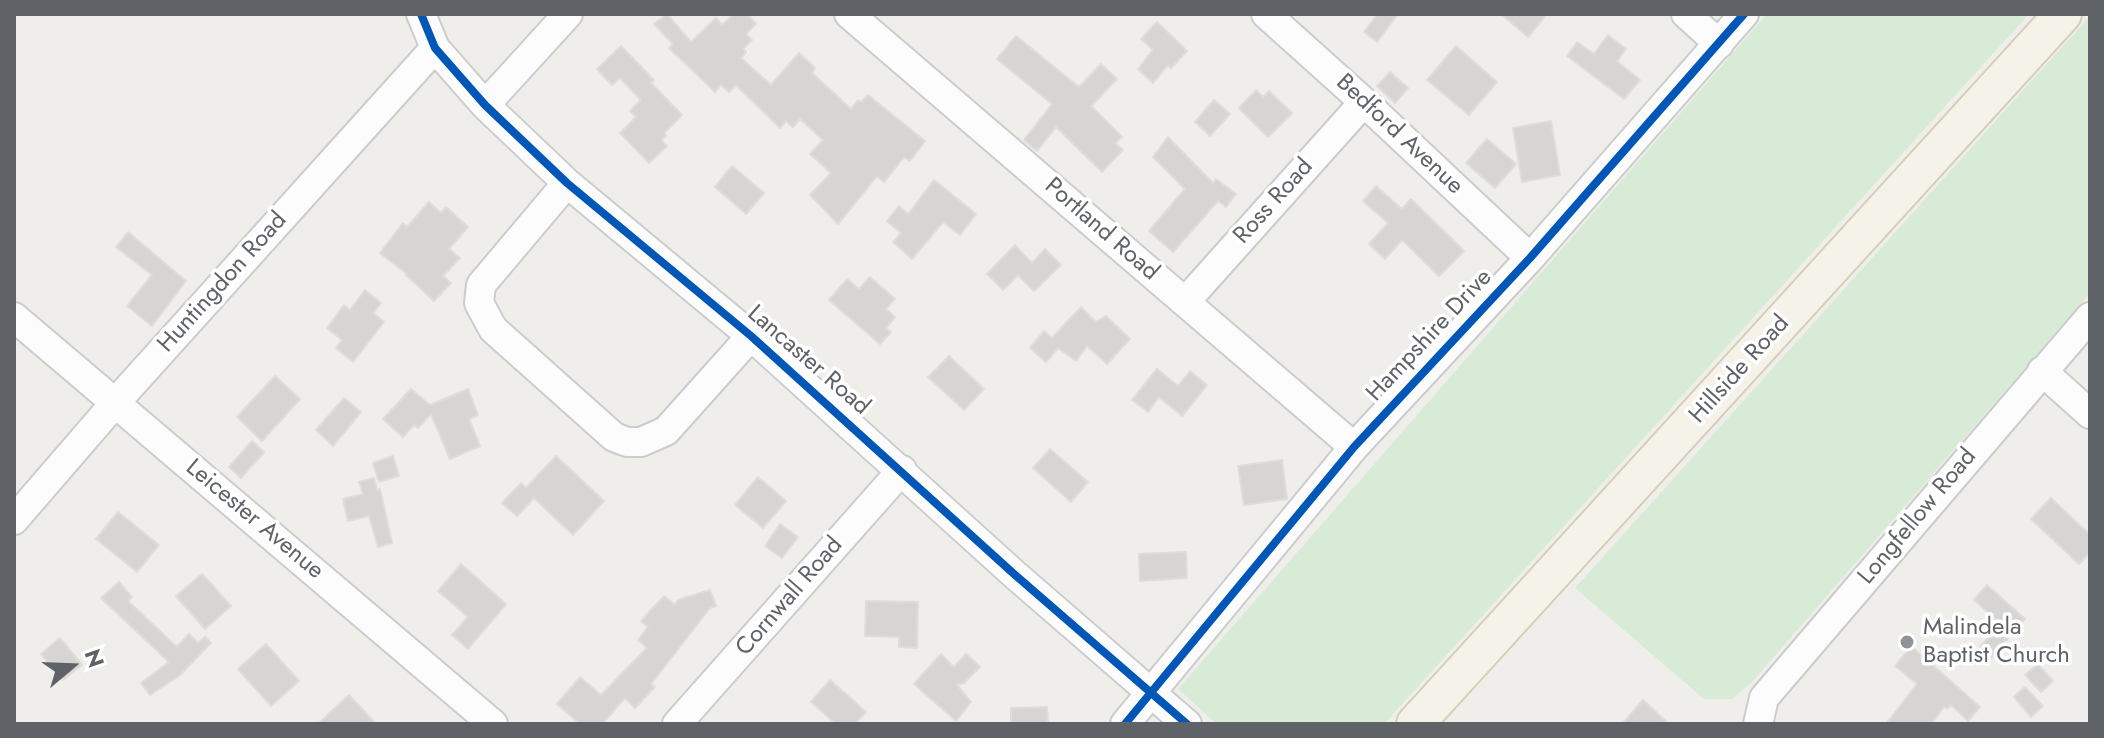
<!DOCTYPE html>
<html>
<head>
<meta charset="utf-8">
<style>
  body { margin:0 }
  #map { position:relative; width:2104px; height:738px; overflow:hidden; background:#efeeea; font-family:Jost,sans-serif }
  canvas { display:block }
  .frame { position:absolute; inset:0; border:16px solid #5f6368; pointer-events:none }
  .north { position:absolute; left:32px; top:626px; width:80px; height:80px; -webkit-text-stroke:6px #fff; paint-order:stroke; rotate:71deg; font-size:22px; font-weight:700; line-height:32px; text-align:center; color:#5f6368 }
  .north::after { content:''; display:block; margin:auto; width:28px; height:36px; background:#5f6368; clip-path:polygon(50% 0,100% 100%,50% 72%,0 100%) }
</style>
</head>
<body>
<div id="map">
<canvas width="2104" height="738"></canvas>
<div class="frame"></div>
<div class="north">N</div>
</div>
<script>
const context = document.querySelector('canvas').getContext('2d');
context.lineJoin = 'round';
function paint(path, color) { context.fillStyle = color; context.fill(path, 'evenodd'); }
function trace(path, color, width, dash) { context.strokeStyle = color; context.lineWidth = width; context.lineCap = dash ? 'butt' : 'round'; context.setLineDash(dash || []); context.stroke(path); }
function label(font, color, halo, rows, align = 'center') {
  context.font = font + ' Jost,sans-serif'; context.lineWidth = 7; context.setLineDash([]); context.textBaseline = 'middle'; context.strokeStyle = halo; context.fillStyle = color; for (const [text, x, y, turn = 0] of rows) {
    context.save(); context.translate(x, y); context.rotate((+turn || 0) * Math.PI / 180); context.textAlign = isNaN(turn) ? turn : align; if (halo) context.strokeText(text, 0, 0); context.fillText(text, 0, 0); context.restore();
  }
}
paint(new Path2D(`
  M1767,14H2029L1384,724H1217L1178,689Z
  M2090,16V293L1752,682L1732,699H1704L1575,588Z`), '#d8ebd6');
const building = new Path2D(`
  M667,14L691,42L716,18L722,25L734,14H747L756,24L746,34L752,40L743,49L746,52L741,58L771,85L799,53L815,68L812,73L851,109L858,100L861,102L868,95L925,141L910,161L904,157L884,182L877,176L838,224L810,195L831,173L810,154L823,140L800,119L793,127L786,121L780,128L736,85L729,92L721,85L715,92L669,48L673,44L654,24Z
  M1378,14H1398L1377,42L1364,32Z
  M1501,14H1547L1528,37Z
  M1157,22L1187,51L1171,68L1168,65L1153,83L1138,69L1153,50L1141,39Z
  M1608,35L1626,49L1617,61L1640,80L1624,99L1567,56L1577,42L1594,54Z
  M1016,36L1079,87L1101,64L1117,79L1091,106L1122,137L1115,143L1123,150L1102,172L1056,127L1037,151L1024,140L1052,104L997,59Z
  M621,46L654,80L651,83L682,115L664,133L666,136L661,140L667,146L649,163L620,133L636,117L630,111L641,100L620,78L612,85L597,69Z
  M1456,46L1497,82L1469,115L1427,80Z
  M1390,72L1408,88L1395,103L1377,86Z
  M1256,90L1263,97L1269,91L1292,113L1268,137L1239,108Z
  M1214,100L1230,114L1210,136L1195,122Z
  M1551,121L1560,175L1522,182L1513,128Z
  M1168,137L1213,183L1216,179L1236,194L1226,207L1218,201L1173,252L1149,231L1185,189L1153,157Z
  M1487,139L1516,164L1495,188L1466,163Z
  M732,166L764,193L746,214L715,187Z
  M934,180L976,214L960,235L943,222L912,259L893,242L901,233L887,221L899,206L908,214Z
  M1376,186L1402,209L1411,199L1464,251L1439,276L1402,240L1385,259L1369,244L1388,223L1363,201Z
  M429,202L441,213L446,207L468,227L449,249L460,258L443,276L451,283L434,301L406,275L407,274L380,253L403,223L407,227Z
  M128,232L186,281L152,326L127,306L152,275L116,247Z
  M1015,245L1032,263L1045,249L1061,265L1034,291L1018,275L1003,290L987,274Z
  M870,277L895,299L886,309L895,317L886,328L891,332L880,344L829,300L847,279L859,289Z
  M365,290L381,303L373,313L384,322L353,362L336,348L342,340L327,328L344,305L350,310Z
  M1081,307L1096,322L1106,316L1130,339L1107,364L1087,346L1076,361L1058,348L1046,362L1030,348L1044,331L1052,338Z
  M949,356L984,389L964,410L928,377Z
  M1157,369L1178,386L1190,371L1207,385L1182,416L1159,397L1148,412L1132,400Z
  M275,376L300,399L262,441L237,417Z
  M411,389L430,405L468,389L478,415L469,419L480,446L450,459L431,414L418,428L414,425L403,437L383,419Z
  M344,398L361,412L333,446L316,430Z
  M252,441L264,452L241,478L229,467Z
  M1050,449L1088,482L1071,502L1033,468Z
  M393,456L399,476L379,482L373,463Z
  M556,456L604,501L573,535L534,498L517,516L502,503L521,483L526,488Z
  M1282,460L1287,499L1244,505L1238,466Z
  M758,477L786,501L763,528L735,505Z
  M374,478L377,490L380,489L392,543L378,547L369,516L348,521L343,499L363,494L359,482Z
  M2051,498L2090,535V552L2079,564L2031,519Z
  M118,512L159,545L137,572L96,539Z
  M780,524L798,537L782,558L765,546Z
  M1186,552L1187,578L1140,581L1139,554Z
  M461,564L506,604L468,649L452,635L468,617L438,591Z
  M202,574L231,606L205,629L176,596Z
  M119,582L132,597L128,601L177,647L189,634L198,643L205,637L211,643L180,675L150,695L141,683L169,662L101,598Z
  M1987,585L2025,619L1986,663L1975,652L2000,625L2003,626L1974,600Z
  M710,590L716,606L710,608L651,684L655,687L635,708L625,698L602,724H580L557,704L580,677L601,695L647,648L638,640L648,627L641,621L664,596L675,605L678,600Z
  M866,601L918,602L917,648L899,647V637L865,636Z
  M60,638L82,665L63,680L41,654Z
  M266,644L299,681L271,706L238,669Z
  M1911,646L1980,707L1968,721L1951,705L1947,709L1944,707L1931,724H1886L1917,684L1895,666Z
  M941,654L954,667L966,654L980,667L964,683L957,685L971,702L956,721L914,684Z
  M2038,664L2053,681L2041,692L2025,675Z
  M830,680L866,712L855,724H836L811,702Z
  M2025,687L2043,706L2031,717L2014,697Z
  M349,695L376,724H318Z
  M1643,700L1669,724H1622Z
  M1047,707L1048,724H1011V708Z`);
paint(building, '#d6d5d3');
trace(building, '#deddd9', 2);
const minor = new Path2D(`
  M421,14L435,48L485,105L567,183L751,336L1014,574L1187,724
  M849,14L1354,447
  M1266,14L1364,102L1530,258
  M1686,14L1719,44
  M485,105L568,14
  M567,183L481,285L479,303L493,329L614,437L627,442H641L666,431L751,336
  M1185,302L1364,102
  M14,317L493,724
  M2042,371L2090,414
  M14,520L115,403L435,48
  M677,724L902,470
  M1125,724L1354,447L1530,258L1744,14
  M1758,724L1764,698L2090,317`);
const major = new Path2D(`
  M1415,724L2063,14`);
trace(minor, '#cbcccc', 32);
trace(major, '#d7ceb8', 40);
trace(minor, '#fdfcfc', 28);
trace(major, '#f4f2e9', 36);
trace(new Path2D(`
  M421,14L435,48L485,105L567,183L751,336L1014,574L1187,724
  M1125,724L1354,447L1530,258L1744,14`), '#0057b8', 8);
for (const [x, y, r, color] of [
  [1907,642,8,"#919496"]
]) { const dot = new Path2D(); dot.arc(x, y, r, 0, 2 * Math.PI); context.fillStyle = color; context.fill(dot); trace(dot, '#fff', 3); }
label('24px', '#5f6368', '#fff', [
  ["Bedford Avenue",1399,135,43],
  ["Ross Road",1274,202,-48],
  ["Portland Road",1101,230,41],
  ["Huntingdon Road",223,283,-48],
  ["Hampshire Drive",1430,336,-47],
  ["Lancaster Road",808,361,41],
  ["Hillside Road",1740,370,-48],
  ["Longfellow Road",1918,517,-50],
  ["Leicester Avenue",254,520,40],
  ["Cornwall Road",790,597,-49]
]);
label('24px', '#5f6368', '#fff', [
  ["Malindela",1923,628],
  ["Baptist Church",1923,656]
], 'left');
</script>
</body>
</html>
